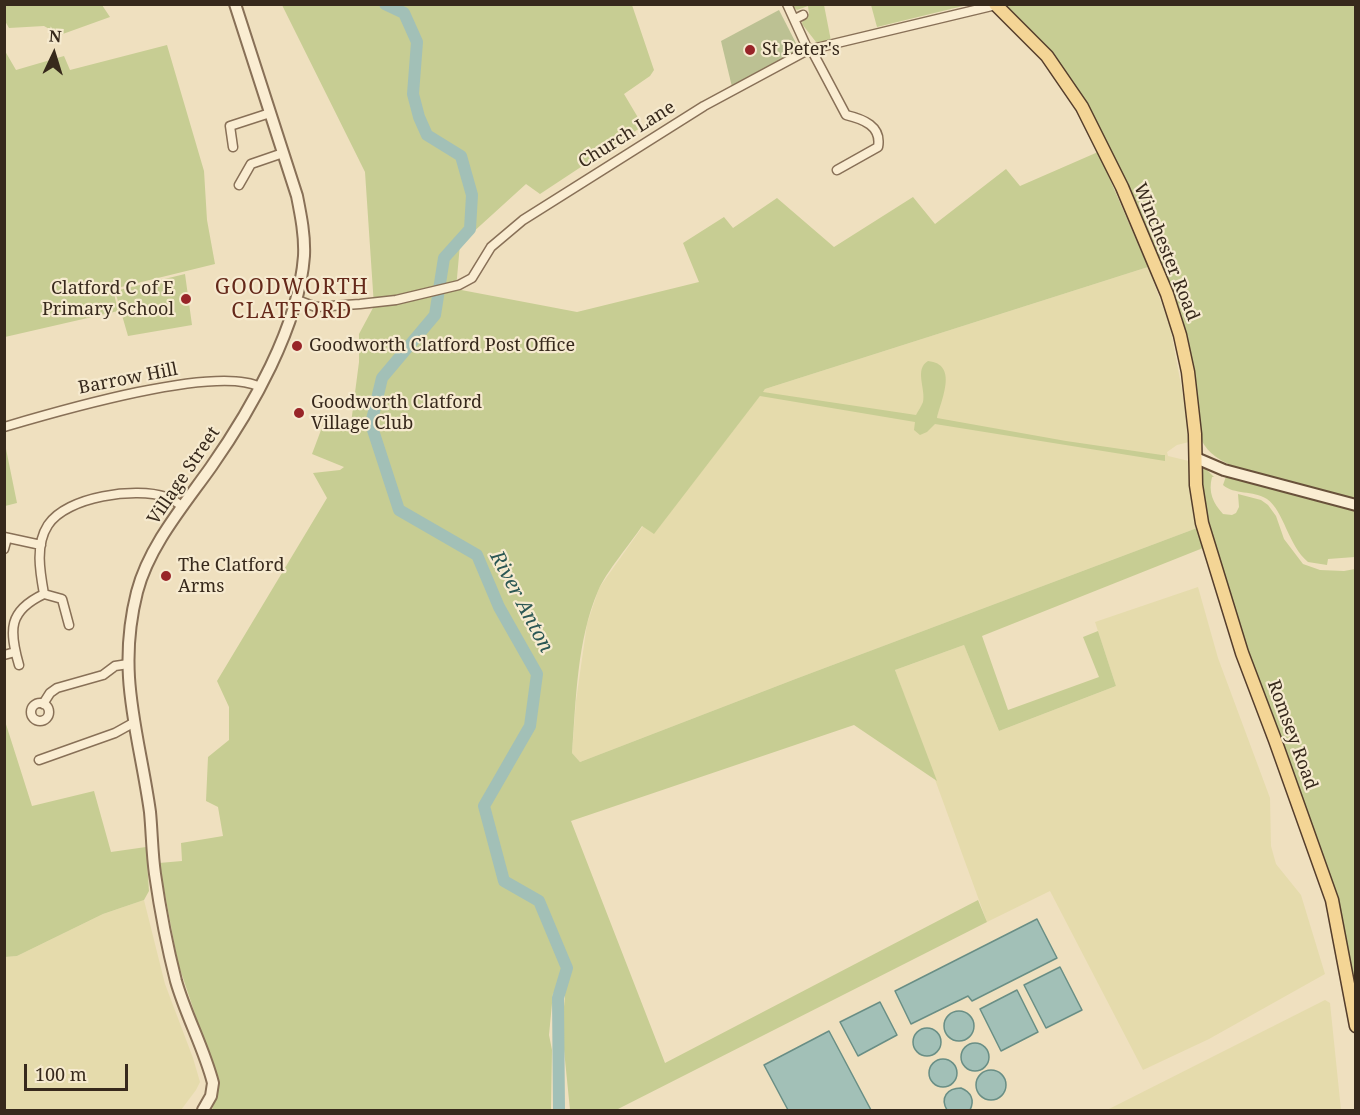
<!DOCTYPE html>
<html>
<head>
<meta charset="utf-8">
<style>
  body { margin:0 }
  #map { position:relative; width:1360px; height:1115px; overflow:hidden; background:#efe0bf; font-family:"Noto Serif",serif }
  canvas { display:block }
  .frame { position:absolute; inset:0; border:6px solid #37291c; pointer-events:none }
  .north { position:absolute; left:24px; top:24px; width:60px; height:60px; -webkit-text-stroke:4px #f6eacf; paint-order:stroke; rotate:4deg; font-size:16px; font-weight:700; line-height:24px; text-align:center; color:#37291c }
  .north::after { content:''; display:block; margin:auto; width:21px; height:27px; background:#37291c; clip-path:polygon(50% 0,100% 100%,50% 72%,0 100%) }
  .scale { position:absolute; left:24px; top:1064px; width:104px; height:27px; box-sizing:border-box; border:3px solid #37291c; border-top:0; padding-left:8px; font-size:18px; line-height:21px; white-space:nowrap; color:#37291c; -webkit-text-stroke:4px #f6eacf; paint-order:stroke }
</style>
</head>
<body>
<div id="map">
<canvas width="1360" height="1115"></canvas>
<div class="frame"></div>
<div class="north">N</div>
<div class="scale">100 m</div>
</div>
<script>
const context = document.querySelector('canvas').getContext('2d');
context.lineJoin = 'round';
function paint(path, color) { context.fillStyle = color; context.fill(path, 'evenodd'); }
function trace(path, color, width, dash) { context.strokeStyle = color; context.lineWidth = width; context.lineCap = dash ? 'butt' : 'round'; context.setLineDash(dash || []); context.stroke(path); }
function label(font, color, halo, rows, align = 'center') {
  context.font = font + ' "Noto Serif",serif'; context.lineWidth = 4.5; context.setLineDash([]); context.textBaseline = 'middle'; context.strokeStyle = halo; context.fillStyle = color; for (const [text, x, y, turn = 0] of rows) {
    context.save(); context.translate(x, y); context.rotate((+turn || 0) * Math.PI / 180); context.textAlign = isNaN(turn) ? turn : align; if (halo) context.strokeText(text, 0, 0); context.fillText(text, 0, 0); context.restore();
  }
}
paint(new Path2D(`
  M1148,267L1170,326L1187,417L1189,442L1177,445L1167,452L1168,456L1189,461L1197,528L798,678L580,762L572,753L576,701L587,624L599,588L643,526L654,533L765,389Z
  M1198,587L1218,658L1270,798L1271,846L1276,864L1301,895L1325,974L1209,1039L1143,1070L1050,891L987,922L895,670L964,645L999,731L1116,686L1095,622Z
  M144,900L165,984L193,1058L200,1082L196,1090L181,1110H5V957L17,956L103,914Z
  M1325,1000L1330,1003L1341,1110H1107Z`), '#e5dbac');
paint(new Path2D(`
  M4,5H102L110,17L60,35L44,26L9,28L5,21Z
  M282,5H632L654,70L650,76L624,94L643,126L540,194L526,184L460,244L456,289L577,312L699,282L683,243L724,217L733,228L777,198L834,247L913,197L935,224L1006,169L1020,186L1098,152L1148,267L765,389L763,392L916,415C918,411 921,407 923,402C926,389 914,369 928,361C959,364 941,400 937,418L1066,441L1162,455H1165V461L935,424L927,432L920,435L914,430L915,422L760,396L654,534L642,526C630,544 606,572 598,591C577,640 576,699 572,753L580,762L798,678L1197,528L1203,548L982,636L1008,710L1099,677L1083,637L1098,631L1116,686L999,731L964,645L895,670L937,781L854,725L571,821L665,1063L978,900L987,922L618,1109V1110H570L562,1030L565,995L553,993L549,1035L552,1050L551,1110H212L216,1094L214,1071L178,963L159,863L182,861L181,843L223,836L218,807L206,801L208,757L229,740V707L217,681L327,498L313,473L340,470L344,467L312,454L324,422L350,431L359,362V334L374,306L365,172Z
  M790,5H824L831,41L816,42L802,24L803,17L809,14L808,6L797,10Z
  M871,5V4L967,5L877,27Z
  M1004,5H1355V557L1328,559L1327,565L1308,562C1288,545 1284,511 1267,499C1253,490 1234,495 1223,485L1230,465C1215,457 1205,451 1199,434L1187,345L1063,69Z
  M167,45L204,171L207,220L215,264L113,289L118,311L5,337V51L16,70L64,56L70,70Z
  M185,274L192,325L128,336L115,291Z
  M4,439L17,503L5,506H4Z
  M1200,468L1206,469L1214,477H1212C1208,492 1213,503 1223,514L1232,515L1236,513L1239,507L1238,494L1261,500L1268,505L1276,516L1284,539L1303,564L1320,570L1344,571L1355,569V992L1341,923L1323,856L1249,654L1226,579L1203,516Z
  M4,718L32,806L94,791L111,852L146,847L149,891L144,900L103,914L17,956L5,957Z`), '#c7cd93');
paint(new Path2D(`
  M779,10L800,51L732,87L721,41Z`), '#bcc193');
const water = new Path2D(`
  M1037,919L1057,958L972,1001L968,996L911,1024L895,991Z
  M1060,967L1082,1010L1046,1028L1024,985Z
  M1017,990L1038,1032L1001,1051L980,1009Z
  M880,1002L897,1035L858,1056L840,1022Z
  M944 1026a15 15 0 1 1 30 0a15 15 0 1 1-30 0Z
  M913 1042a14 14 0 1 1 28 0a14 14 0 1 1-28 0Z
  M829,1031L871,1110H788L764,1065Z
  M961 1057a14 14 0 1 1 28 0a14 14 0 1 1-28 0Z
  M929 1073a14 14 0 1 1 28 0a14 14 0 1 1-28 0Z
  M976 1085a15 15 0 1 1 30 0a15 15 0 1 1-30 0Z
  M961,1088C971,1092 975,1100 970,1110H947C940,1098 947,1088 961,1088Z`);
paint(water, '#a2c0b7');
trace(water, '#698e85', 1.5);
trace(new Path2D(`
  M385,4L404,13L417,42L413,94L419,117L427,135L461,156L472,195L470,229L444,258L435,315L382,378L371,424L399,510L477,555L499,607L537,674L530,726L484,806L504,881L539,901L567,968L558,998L559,1110`), '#a2c0b7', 12);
const minor = new Path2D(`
  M787,4L808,50
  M795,19L803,15
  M811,49L846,115C863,119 882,126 878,147L837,170
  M233,147L230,126L270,113
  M239,185L251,164L283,153
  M297,300L316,307L360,304L396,300L459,285L472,278L491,247L523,220L704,106L808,50L996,5
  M4,427C55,412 216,364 260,387
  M4,537L41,545
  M4,549L7,538
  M44,594C40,572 35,545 48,525C67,496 136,487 166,497C172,498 177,503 182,506
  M4,655L15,652
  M19,665C9,630 8,611 44,594L62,599L69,625
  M31 712a9 9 0 1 1 18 0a9 9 0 1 1-18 0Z
  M43,704L50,693L57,688L103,675L115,666L128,664
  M39,760L115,733L133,723`);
const tertiary = new Path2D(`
  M203,1110L211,1096L213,1083C204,1048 186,1016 176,981C167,946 160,909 155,874C152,853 152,833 150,812C139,733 116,675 137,592C149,546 184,505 211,467C251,410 299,326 304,256C305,236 301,216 297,196L235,4`);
const secondary = new Path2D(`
  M1196,458L1224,470L1356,505`);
const primary = new Path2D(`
  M995,4L1047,56L1082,107L1122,187L1167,294L1180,335L1188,372L1195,434L1196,485L1202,523L1242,653L1275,740L1332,900L1356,1026`);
trace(minor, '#887057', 11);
trace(tertiary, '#887057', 14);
trace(secondary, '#69513a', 14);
trace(primary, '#553e2c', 15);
trace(minor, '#faedd2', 8);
trace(tertiary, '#faedd2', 10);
trace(secondary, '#faedd2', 10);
trace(primary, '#f4d595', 12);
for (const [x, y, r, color] of [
  [750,50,6,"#982528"],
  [186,299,6,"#982528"],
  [297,346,6,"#982528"],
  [299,413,6,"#982528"],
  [166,576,6,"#982528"]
]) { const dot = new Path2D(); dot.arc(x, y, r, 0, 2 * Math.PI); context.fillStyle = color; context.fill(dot); trace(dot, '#f6eacf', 2); }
label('18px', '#37291c', '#f6eacf', [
  ["St Peter's",762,50],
  ["Clatford C of E",174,289,"right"],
  ["Primary School",174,310,"right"],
  ["Goodworth Clatford Post Office",309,346],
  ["Goodworth Clatford",311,403],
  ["Village Club",311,424],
  ["The Clatford",178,566],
  ["Arms",178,587]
], 'left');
label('18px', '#37291c', '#f6eacf', [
  ["Church Lane",627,135,-32],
  ["Winchester Road",1166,252,68],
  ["Barrow Hill",128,379,-11],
  ["Village Street",184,476,-56],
  ["Romsey Road",1292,735,70]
]);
label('italic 20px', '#2b5754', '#f6eacf', [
  ["River Anton",521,602,62]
]);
context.letterSpacing = '1.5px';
label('21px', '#65291a', '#f6eacf', [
  ["GOODWORTH",292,288],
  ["CLATFORD",292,312]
]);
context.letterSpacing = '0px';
</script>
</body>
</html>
